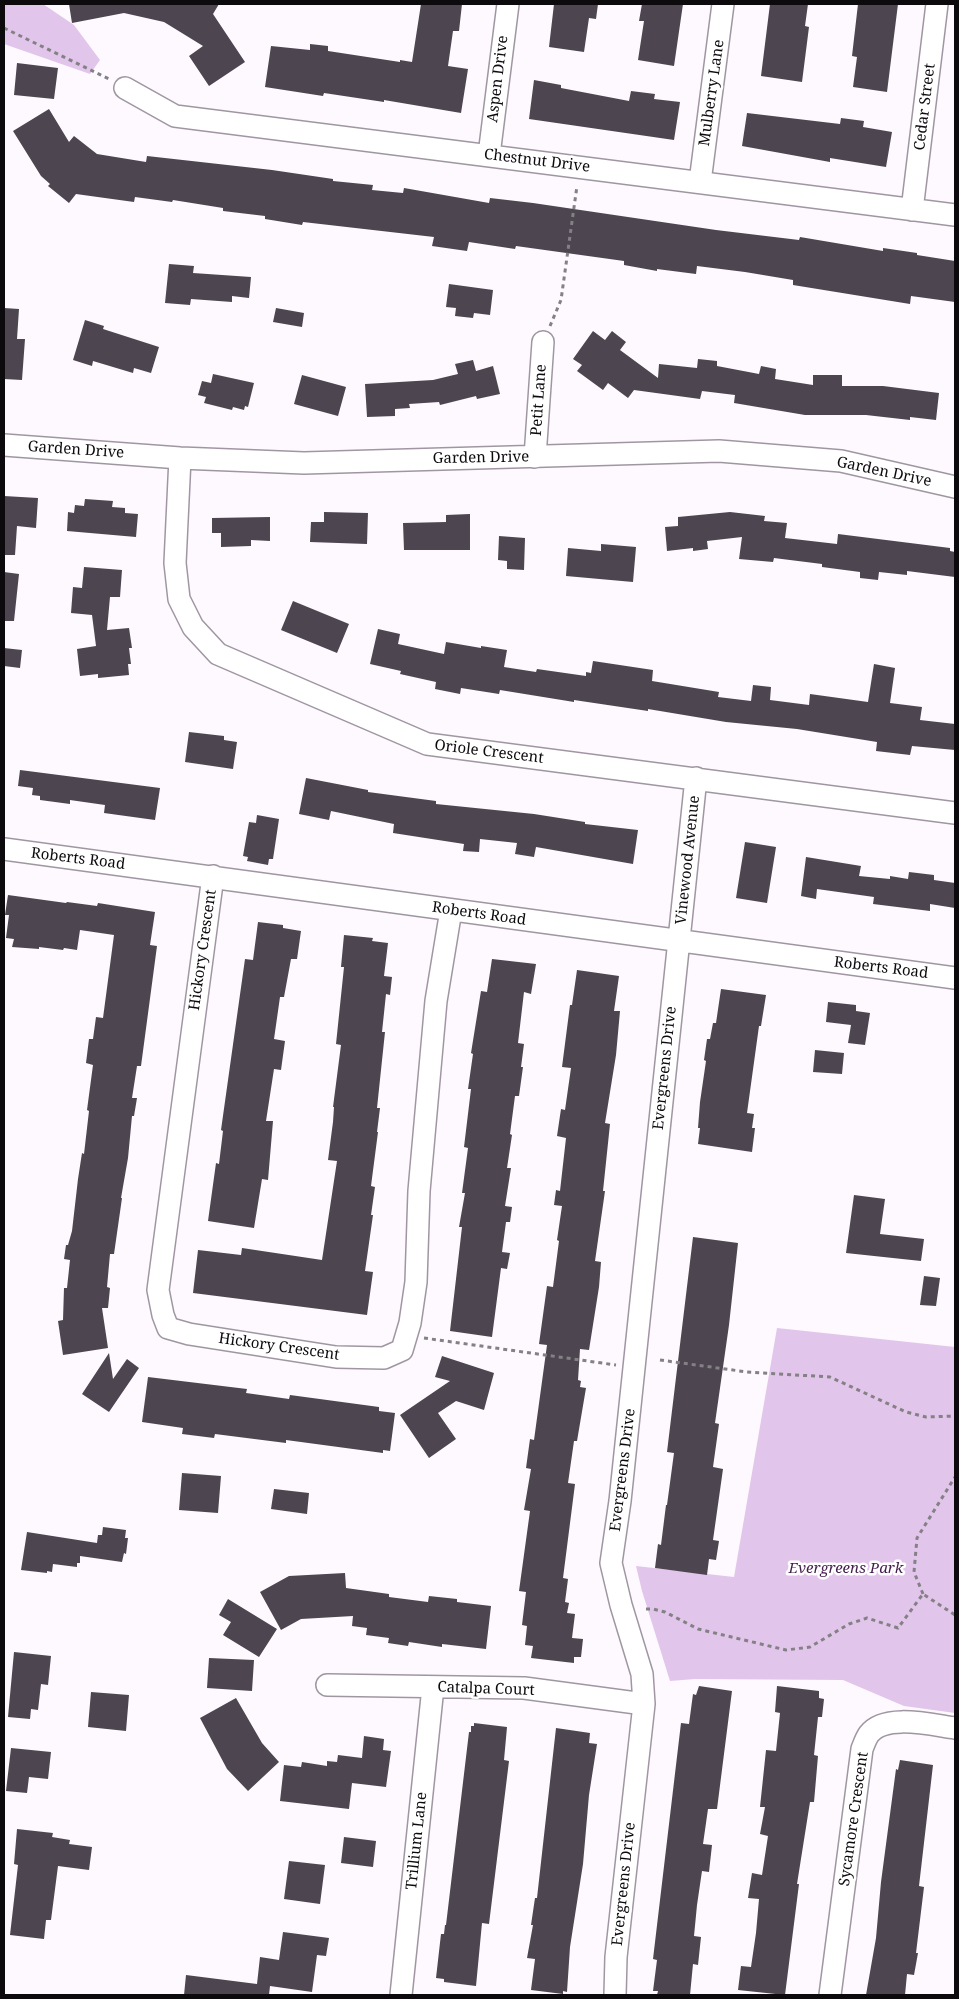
<!DOCTYPE html>
<html>
<head>
<meta charset="utf-8">
<style>
  body { margin:0 }
  #map { position:relative; width:959px; height:1999px; overflow:hidden; background:#fdf9ff; font-family:"Noto Serif",serif }
  canvas { display:block }
  .frame { position:absolute; inset:0; border:5px solid #0d0a0e; pointer-events:none }
</style>
</head>
<body>
<div id="map">
<canvas width="959" height="1999"></canvas>
<div class="frame"></div>
</div>
<script>
const context = document.querySelector('canvas').getContext('2d');
context.lineJoin = 'round';
function paint(path, color) { context.fillStyle = color; context.fill(path, 'evenodd'); }
function trace(path, color, width, dash) { context.strokeStyle = color; context.lineWidth = width; context.lineCap = dash ? 'butt' : 'round'; context.setLineDash(dash || []); context.stroke(path); }
function label(font, color, halo, rows, align = 'center') {
  context.font = font + ' "Noto Serif",serif'; context.lineWidth = 5; context.setLineDash([]); context.textBaseline = 'middle'; context.strokeStyle = halo; context.fillStyle = color; for (const [text, x, y, turn = 0] of rows) {
    context.save(); context.translate(x, y); context.rotate((+turn || 0) * Math.PI / 180); context.textAlign = isNaN(turn) ? turn : align; if (halo) context.strokeText(text, 0, 0); context.fillText(text, 0, 0); context.restore();
  }
}
paint(new Path2D(`
  M4,4H43L74,25L100,60L90,74L4,44Z
  M777,1328L955,1347V1713L904,1706L843,1680L695,1679L670,1681L642,1591L636,1566L734,1577Z`), '#e2c5ea');
paint(new Path2D(`
  M69,4H219L213,14L245,62L209,86L189,56L203,46L164,22L124,13L72,23Z
  M421,4H462L459,31H453L448,66L468,69L461,113L384,100V102L324,93L323,96L265,87L271,46L310,50V44L328,46V51L400,62V60L412,62Z
  M554,4H598L596,19L589,18L584,52L549,47Z
  M642,4H683L674,66L638,60L644,21H639Z
  M770,4H808L805,26L809,27L802,82L761,76Z
  M858,4H898L887,92L853,87L857,57L852,56Z
  M17,63L58,68L54,99L14,95Z
  M534,80L561,85V88L629,101L631,91L655,94L654,99L680,102L674,140L529,119Z
  M49,109L69,142L74,136L97,154L146,162L147,156L272,170L333,179V181L373,185L372,190L403,193L404,188L489,203L490,198L533,203L716,230L799,240L800,237L883,251V248L917,253V255L955,261V302L911,296L910,304L793,285V280L745,272L697,266L696,274L657,269V271L624,265V261L516,246L515,249L469,242L467,251L432,246L434,237L303,222L302,225L265,219V216L223,211V208L173,200L172,202L135,197L134,202L76,194L69,203L48,186L50,184L41,176L13,131Z
  M747,113L840,124L841,118L864,121L863,127L892,132L886,167L830,158V162L742,146Z
  M169,264L194,266L193,273L251,277L249,298L232,296V302L191,299L190,305L165,303Z
  M449,284L493,290L490,315L474,313L473,318L455,316L456,308L446,307Z
  M4,308L19,309L17,339H25L22,380L4,379Z
  M276,308L304,313L302,327L273,322Z
  M85,320L104,326L103,329L159,347L151,373L134,368L133,373L93,361L92,366L73,360Z
  M593,331L605,340L612,331L626,342L620,350L658,378L659,364L697,368L698,359L717,361V366L759,374L761,366L776,369L775,379L813,385V375H842V386H883L939,393L936,420L910,417V420L866,415H805L734,403L735,395L702,391L700,399L634,390L628,398L608,383L603,390L577,371L582,365L573,359Z
  M473,360L476,371L493,366L500,394L477,399L476,396L440,405L439,402L409,404L410,408L395,409V416L367,417L365,384L433,380L458,374L455,364Z
  M213,374L254,383L248,407L245,406L244,410L233,407L232,410L204,403L206,397L198,395L202,381L211,383Z
  M302,375L346,387L338,416L294,404Z
  M4,496L38,498L36,528L17,526L15,555H4Z
  M85,499L113,501L112,507L125,508V513L138,514L136,537L67,531L68,512L74,513L75,505L84,506Z
  M324,512L368,513L367,544L310,542L311,522H324Z
  M730,512L765,516L764,521L787,523L785,538L837,544L838,534L950,548V551L955,552V577L907,571V575L879,572L878,580L860,578V572L822,567V564L774,558L773,562L739,559L742,537L707,541L708,549L693,551V548L667,551L665,527L678,526V517Z
  M470,514V550H404L403,523L446,522V515Z
  M270,517V541L251,540V546L221,547V533H212V518Z
  M499,536L525,538L524,570L507,569V561L498,560Z
  M601,544L636,547L633,582L566,576L568,548L601,551Z
  M84,567L122,570L120,597H110L107,630L129,628L132,648H129L131,664H128L129,675L98,678V674L80,676L77,649L96,646L92,615L71,613L73,587L82,588Z
  M4,572L19,574L14,621H4Z
  M293,601L349,624L337,653L281,630Z
  M378,629L400,634L398,644L444,654L446,642L481,648V646L507,650L504,667L536,672L537,669L586,676V672L591,673L593,661L653,670L652,681L719,692L718,697L751,701L753,685L771,687L770,700L809,705L810,694L868,702L874,664L895,668L890,703L922,707L920,720L955,724V750L912,746L910,755L876,751L877,742L797,729L726,722L648,709V711L574,700V702L500,690L499,694L461,688L460,694L435,689L436,682L400,674L401,671L370,664Z
  M4,648L22,650L20,668L4,666Z
  M189,732L224,736V740L237,742L233,769L185,762Z
  M20,770L160,788L155,820L104,813L105,805L70,800V804L40,800V796L32,795L33,788L18,786Z
  M306,778L368,790V792L436,801V804L534,814L585,822V824L638,830L633,864L536,847L534,857L515,854L517,843L480,839L479,852L463,851L464,844L393,833L394,824L331,811L329,820L299,814Z
  M257,815L279,819L273,859H269L268,865L247,861L248,857L243,856L249,822L256,823Z
  M745,842L776,847L767,903L736,898Z
  M806,857L861,866L859,876L890,879V876L908,879L909,872L934,875V880L955,883V908L930,904V911L873,904L874,897L817,889L816,899L801,896Z
  M8,895L66,903L67,902L97,906L98,903L155,912L150,945L157,946L141,1066H137L132,1098H137L134,1116H132L128,1158L121,1198H122L114,1254H110L107,1287L110,1288L108,1308H102L108,1348L63,1355L58,1321L63,1320L64,1288H67L70,1260L64,1259L66,1245H68L72,1231L78,1179L82,1153L84,1154L89,1111L87,1110L93,1065L86,1063L89,1039H93L96,1017L103,1018L114,935L80,930L77,950L64,948L63,950L39,947V949L12,947L14,939L6,938L9,915H5Z
  M258,922L283,925V928L301,931L297,959H291L284,997H280L274,1039L285,1041L281,1070L274,1069L266,1121H273L268,1180L262,1179L254,1228L208,1221L216,1163L219,1164L223,1131L221,1130L245,959L253,960Z
  M344,935L373,938L372,941L388,943L384,976L392,977L390,995L386,994L382,1032H385L377,1108H380L377,1132H378L371,1186L375,1187L371,1215H373L365,1271L373,1272L367,1315L193,1293L198,1250L241,1255L242,1248L322,1260L337,1161L328,1160L333,1122L334,1107H333L341,1045L336,1044L344,967H341Z
  M492,959L536,964L531,994L524,992L518,1043L524,1044L521,1067H523L519,1096H515L510,1134L512,1135L507,1168H511L505,1206L512,1207L510,1222H506L502,1252L510,1253L507,1269L501,1268L492,1337L450,1331L462,1227H459L465,1193H462L468,1148L464,1147L471,1089H468L473,1054L471,1053L481,991L487,992Z
  M577,970L619,976L614,1011H620L616,1055L605,1123L610,1124L603,1191H605L595,1261L601,1262L599,1287L589,1350L580,1349L578,1380L581,1381L580,1387L586,1388L577,1441H574L568,1483L575,1484L563,1578L568,1579L565,1602L569,1603L567,1613L575,1614L572,1638L583,1639L581,1657H574V1663L531,1658L533,1646L525,1645L527,1626L522,1625L526,1592L519,1591L530,1511L524,1510L531,1469L526,1468L530,1439L534,1440L547,1345L539,1344L547,1286L553,1287L559,1241L557,1240L562,1206L554,1205L556,1190L560,1191L566,1138L557,1136L561,1109L565,1110L571,1068L562,1067L570,1005H572Z
  M721,989L766,995L761,1026H759L747,1113L754,1114L752,1128H755L752,1152L698,1144L700,1128H698L700,1102L706,1061L704,1060L707,1039H710L713,1023H716Z
  M828,1002L856,1005V1011L870,1013L865,1045L848,1043L851,1025L826,1022Z
  M815,1050L844,1053L842,1074L813,1072Z
  M854,1195L885,1199L880,1234L924,1239L921,1261L846,1253Z
  M693,1237L738,1243L729,1325L715,1423L719,1424L713,1467L723,1469L713,1540L719,1541L716,1560L709,1559L707,1575L655,1568L658,1544L661,1545L666,1505H667L674,1453L667,1452Z
  M924,1276L940,1278L936,1306L920,1305Z
  M109,1353L113,1379L127,1359L139,1368L109,1412L82,1394Z
  M442,1356L494,1373L484,1410L456,1401L438,1413L456,1439L429,1458L400,1415L450,1381L435,1377Z
  M148,1377L247,1389L246,1393L289,1399L290,1395L379,1407V1411L395,1413L390,1451L383,1450V1453L286,1440V1443L215,1434L214,1438L182,1434L183,1428L142,1422Z
  M182,1473L221,1476L218,1513L179,1510Z
  M274,1489L309,1493L307,1514L271,1509Z
  M103,1527L126,1530L125,1538H128L126,1554L124,1553L122,1562L80,1556V1563H77V1567L53,1564L52,1572L47,1571V1573L21,1570L27,1532L97,1543L98,1535H102Z
  M345,1573L346,1588L389,1594V1597L428,1602L429,1596L457,1599V1602L491,1606L486,1649L442,1644V1647L409,1642L408,1646L388,1643L389,1638L366,1635L367,1628L352,1626L353,1616L301,1619L281,1630L260,1592L289,1576Z
  M228,1599L277,1629L259,1657L223,1635L231,1622L219,1615Z
  M14,1652L51,1656L48,1685L41,1684L38,1710L31,1709L30,1719L8,1717Z
  M209,1658L254,1660L252,1691L207,1688Z
  M699,1686L732,1691L717,1809H708L703,1844L712,1845L709,1872L702,1871L697,1905L694,1936L701,1937L698,1965L693,1964L690,1995H657L658,1991H653L657,1960L653,1959L681,1723L689,1724L693,1694L696,1695Z
  M777,1686L819,1691V1698L824,1699L822,1717H818L814,1755L818,1756L814,1802H810L797,1884H799L785,1995L738,1990L741,1966L751,1967L756,1933L759,1899L748,1898L752,1873L762,1875L768,1836L760,1834L765,1807H760L766,1750L776,1751L780,1713L775,1712Z
  M91,1692L129,1695L126,1731L88,1727Z
  M236,1698L262,1743L279,1762L248,1791L227,1769L200,1718Z
  M474,1723L507,1727L504,1760L509,1761L489,1924L482,1923L476,1986L444,1982V1979L436,1978L441,1934H444L445,1925H446L469,1732H471V1726H474Z
  M556,1728L590,1733L589,1743L597,1744L589,1795L583,1864L570,1947L567,1992L563,1991V1994L531,1990L535,1959L527,1958L533,1925H531L535,1898H537Z
  M364,1736L384,1739L383,1750L391,1751L386,1787L352,1783L349,1809L280,1801L284,1765L301,1767L302,1762L327,1766V1761L337,1762L338,1755L362,1758Z
  M11,1748L51,1752L48,1779L29,1777L27,1793L6,1791Z
  M900,1760L933,1765L919,1886L924,1887L916,1953H918L914,1975L907,1974L905,1995H866L876,1938L881,1882L896,1769L898,1770Z
  M17,1829L53,1833L52,1837L70,1840L69,1844L92,1847L89,1870L58,1866L51,1920H46L44,1939L10,1935L18,1865L14,1864Z
  M344,1837L376,1841L373,1867L341,1863Z
  M289,1861L325,1865L320,1904L284,1899Z
  M283,1932L329,1938L326,1956L317,1955L312,1992L270,1986L269,1995H184L186,1975L257,1984L260,1957L279,1960Z`), '#4d4550');
const minor = new Path2D(`
  M125,88L175,116L955,215
  M489,155L508,4
  M700,182L723,4
  M912,210L937,4
  M4,445L180,458L304,463L719,451L841,461L955,487
  M535,457L543,342
  M180,458L175,563L179,599L193,627L218,654L427,744L955,813
  M4,849L955,978
  M213,876L158,1290L163,1315L168,1328L189,1334L336,1357L384,1358L402,1350L410,1323L416,1282L419,1191L436,1001L451,910
  M327,1685L524,1688L644,1704
  M401,1995L433,1687
  M615,1995L616,1957L644,1704L642,1674L621,1605L611,1563L620,1501L696,778
  M830,1995L862,1749C864,1744 866,1738 869,1734C885,1713 932,1725 955,1728`);
trace(minor, '#a096a2', 24);
trace(new Path2D(`
  M4,28L109,79
  M550,326L561,300L577,186
  M424,1338L616,1365
  M660,1360L747,1372L830,1377L906,1412L926,1417L955,1416
  M923,1594L914,1572L917,1538L955,1477
  M646,1609H653L665,1612L698,1629L786,1650L810,1647L849,1624L867,1618L898,1628L923,1594L955,1615`), '#848186', 3, [4, 4]);
trace(minor, '#fff', 21);
label('15px', '#0d0a0e', '#fff', [
  ["Aspen Drive",498,79,-83],
  ["Mulberry Lane",712,93,-82],
  ["Cedar Street",925,107,-83],
  ["Chestnut Drive",537,161,7],
  ["Petit Lane",539,400,-86],
  ["Garden Drive",76,450,4],
  ["Garden Drive",481,458,-1],
  ["Garden Drive",884,472,12],
  ["Oriole Crescent",489,752,7],
  ["Roberts Road",78,859,7],
  ["Vinewood Avenue",688,860,-84],
  ["Roberts Road",479,914,8],
  ["Hickory Crescent",203,950,-82],
  ["Roberts Road",881,968,7],
  ["Evergreens Drive",665,1068,-84],
  ["Hickory Crescent",279,1347,8],
  ["Evergreens Drive",623,1470,-83],
  ["Catalpa Court",486,1689,2],
  ["Sycamore Crescent",854,1819,-82],
  ["Trillium Lane",417,1841,-84],
  ["Evergreens Drive",624,1884,-84]
]);
label('italic 15px', '#431b4d', '#fff', [
  ["Evergreens Park",846,1569]
]);
</script>
</body>
</html>
